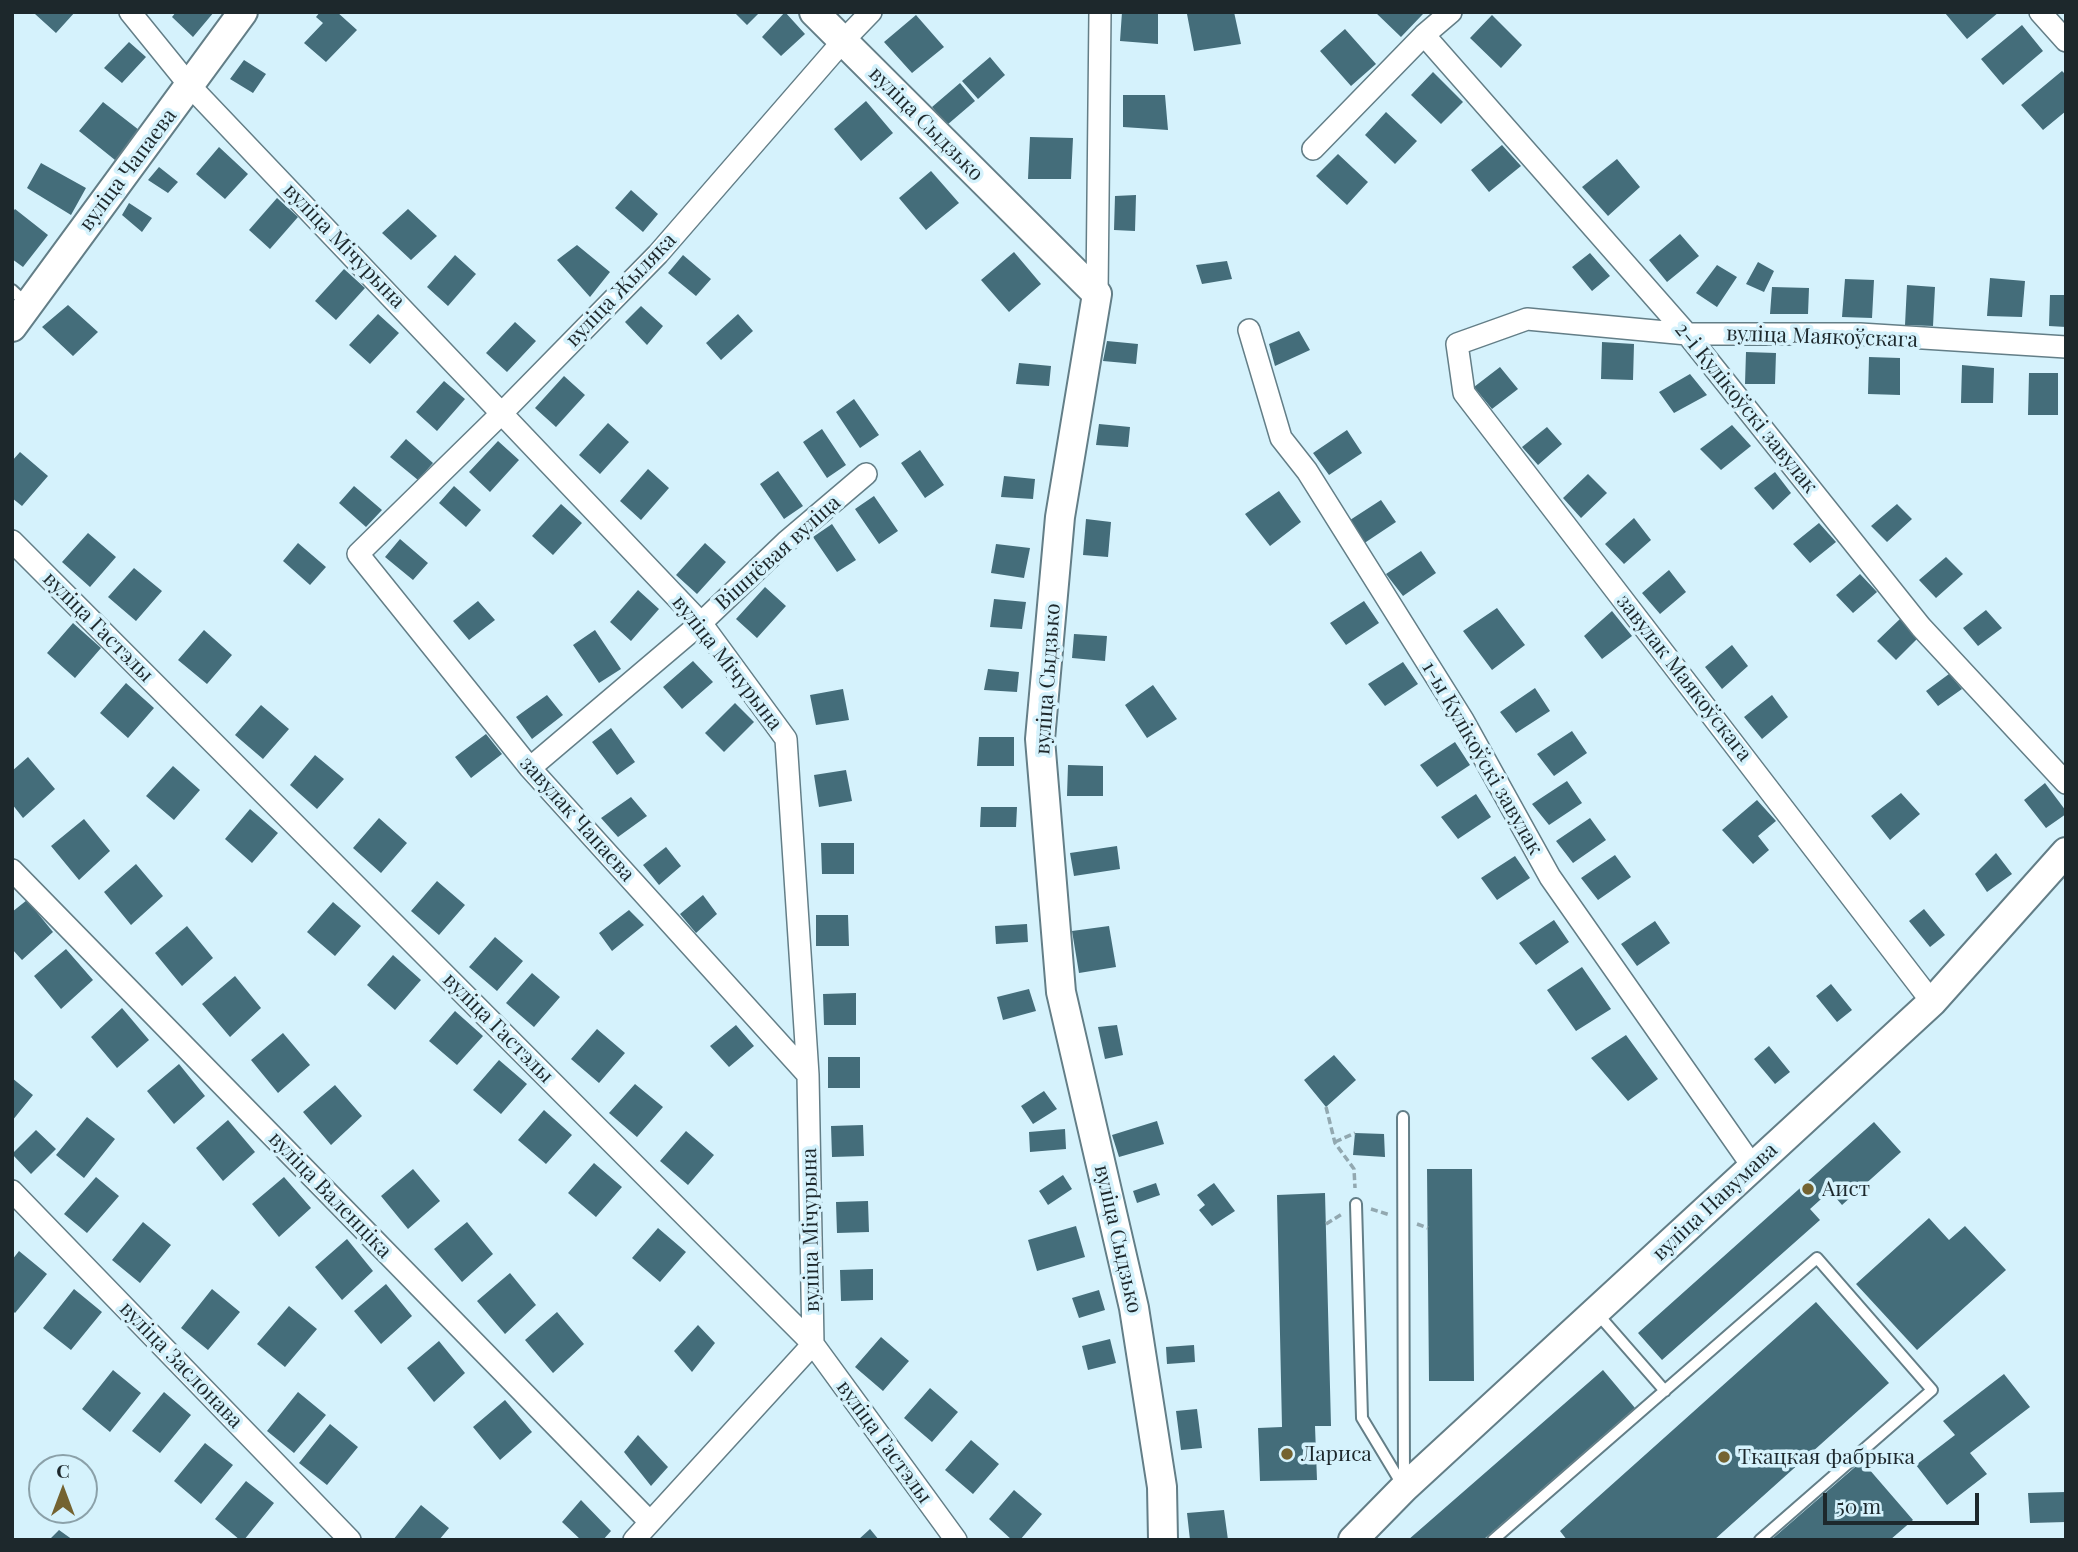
<!DOCTYPE html>
<html>
<head>
<meta charset="utf-8">
<style>
  body { margin:0 }
  #map { position:relative; width:2078px; height:1552px; overflow:hidden; background:#d5f2fc; font-family:"Playfair Display",serif }
  canvas { display:block }
  .frame { position:absolute; inset:0; border:14px solid #1d282c; pointer-events:none }
  .north { position:absolute; left:28px; top:1454px; width:70px; height:70px; box-sizing:border-box; background:#d5f2fc; border:2px solid #8ba1a9; border-radius:50%; rotate:0deg; font-size:19px; font-weight:700; line-height:28px; text-align:center; color:#1d282c }
  .north::after { content:''; display:block; margin:auto; width:24px; height:32px; background:#746331; clip-path:polygon(50% 0,100% 100%,50% 72%,0 100%) }
  .scale { position:absolute; left:1823px; top:1493px; width:156px; height:32px; box-sizing:border-box; border:4px solid #1d282c; border-top:0; padding-left:9px; font-size:21px; line-height:24px; white-space:nowrap; color:#1d282c; -webkit-text-stroke:5px #d5f2fc; paint-order:stroke }
</style>
</head>
<body>
<div id="map">
<canvas width="2078" height="1552"></canvas>
<div class="frame"></div>
<div class="north">С</div>
<div class="scale">50 m</div>
</div>
<script>
const context = document.querySelector('canvas').getContext('2d');
context.lineJoin = 'round';
function paint(path, color) { context.fillStyle = color; context.fill(path, 'evenodd'); }
function trace(path, color, width, dash) { context.strokeStyle = color; context.lineWidth = width; context.lineCap = dash ? 'butt' : 'round'; context.setLineDash(dash || []); context.stroke(path); }
function label(font, color, halo, rows, align = 'center') {
  context.font = font + ' "Playfair Display",serif'; context.lineWidth = 7; context.setLineDash([]); context.textBaseline = 'middle'; context.strokeStyle = halo; context.fillStyle = color; for (const [text, x, y, turn = 0] of rows) {
    context.save(); context.translate(x, y); context.rotate((+turn || 0) * Math.PI / 180); context.textAlign = isNaN(turn) ? turn : align; if (halo) context.strokeText(text, 0, 0); context.fillText(text, 0, 0); context.restore();
  }
}
paint(new Path2D(`
  M37,12H75L56,33L35,14Z
  M176,12H214L193,37L172,17Z
  M320,12H337L357,30L326,62L304,43L323,23L316,17Z
  M734,12H760L747,25Z
  M785,12L805,34L781,56L762,37Z
  M1122,12H1158V44L1120,41Z
  M1195,12H1234L1241,44L1194,51L1187,14Z
  M1375,12H1421L1423,14L1401,37Z
  M1947,12H1999L1967,39L1945,13Z
  M916,15L944,47L912,73L884,42Z
  M1492,15L1522,45L1501,68L1470,38Z
  M2022,25L2043,51L2003,85L1981,59Z
  M1345,29L1376,64L1351,86L1320,51Z
  M129,42L146,57L122,83L104,68Z
  M990,57L1005,75L978,99L962,81Z
  M244,60L266,74L253,93L230,79Z
  M2062,71L2066,75V111L2043,130L2021,105Z
  M1433,72L1463,102L1441,124L1411,95Z
  M960,83L975,101L947,125L932,107Z
  M1123,95H1165L1168,130L1123,127Z
  M866,101L893,133L861,161L834,129Z
  M103,102L139,130L115,160L79,131Z
  M1386,112L1417,141L1395,164L1365,135Z
  M1030,137L1073,138L1071,179H1028Z
  M1502,145L1521,166L1489,192L1471,170Z
  M219,147L248,174L225,199L196,174Z
  M1338,154L1368,182L1347,205L1316,176Z
  M1617,159L1640,187L1608,216L1582,187Z
  M41,163L86,188L71,215L27,188Z
  M159,167L178,182L168,193L148,180Z
  M931,171L959,203L926,230L899,198Z
  M631,190L658,214L643,232L615,208Z
  M1136,195L1135,231L1114,230L1115,196Z
  M277,198L298,217L270,249L249,230Z
  M129,203L152,218L142,232L122,215Z
  M15,209L48,235L23,267L12,259V213Z
  M408,209L437,236L411,260L382,233Z
  M1680,234L1699,256L1667,282L1649,260Z
  M577,245L610,272L590,297L557,260Z
  M1014,252L1041,284L1009,312L981,280Z
  M1590,253L1610,276L1592,291L1572,267Z
  M455,255L476,274L448,306L427,287Z
  M683,255L711,279L696,296L668,273Z
  M1227,261L1232,279L1202,284L1196,265Z
  M1758,262L1774,271L1764,292L1746,284Z
  M1717,265L1737,277L1717,307L1696,293Z
  M344,269L365,288L336,320L315,301Z
  M1990,278L2025,281L2022,317L1987,316Z
  M1845,279L1874,280L1872,318L1842,317Z
  M1907,285L1935,287L1933,326L1905,325Z
  M1772,287L1809,288L1808,314H1770Z
  M2050,295H2066V327L2049,326Z
  M68,305L98,332L73,356L42,327Z
  M641,306L663,326L647,345L625,322Z
  M378,314L399,333L370,364L349,345Z
  M738,314L753,331L721,360L706,343Z
  M515,322L536,341L507,372L486,353Z
  M1299,331L1310,350L1275,366L1269,344Z
  M1107,341L1138,344L1136,364L1103,361Z
  M1602,342L1634,344L1633,380L1601,379Z
  M1746,352L1776,353L1775,384H1745Z
  M1869,357L1900,358V395L1868,394Z
  M1019,363L1051,366L1049,386L1016,384Z
  M1962,365L1994,368L1993,403H1961Z
  M1500,367L1518,389L1492,409L1474,387Z
  M2029,373H2058V415H2028Z
  M1690,374L1707,395L1674,413L1659,392Z
  M564,376L585,395L556,427L535,408Z
  M444,381L465,399L437,431L416,412Z
  M854,399L879,435L860,448L836,412Z
  M608,423L629,442L600,474L579,455Z
  M1099,424L1130,427L1128,447L1096,445Z
  M1732,425L1751,446L1721,470L1700,449Z
  M1547,427L1562,444L1538,465L1522,447Z
  M822,429L846,465L827,478L803,442Z
  M1347,430L1362,453L1329,475L1313,453Z
  M406,439L433,463L418,480L390,457Z
  M498,441L519,460L490,492L469,472Z
  M920,450L944,485L925,498L901,463Z
  M20,452L48,476L22,506L12,498V461Z
  M648,469L669,488L641,520L620,501Z
  M778,471L803,506L784,519L760,484Z
  M1775,472L1791,493L1773,510L1754,488Z
  M1588,474L1607,493L1581,518L1563,498Z
  M1004,476L1035,479L1033,499L1001,497Z
  M354,486L382,510L366,527L339,503Z
  M454,486L481,510L466,527L439,503Z
  M1279,491L1301,522L1270,546L1245,514Z
  M874,496L898,531L879,544L855,509Z
  M1381,500L1396,522L1363,544L1347,522Z
  M561,504L582,523L553,555L532,536Z
  M1897,504L1912,519L1887,542L1871,526Z
  M1634,518L1651,540L1624,564L1605,544Z
  M1086,519L1111,522L1108,557L1083,555Z
  M1819,523L1836,542L1810,563L1793,544Z
  M832,524L856,560L837,572L813,537Z
  M88,533L116,557L90,587L62,562Z
  M400,539L428,563L413,580L385,557Z
  M298,543L326,567L310,585L283,561Z
  M705,543L726,562L697,594L676,575Z
  M996,544L1030,548L1024,578L991,573Z
  M1421,551L1436,573L1403,596L1386,574Z
  M1946,557L1963,574L1936,598L1919,580Z
  M134,568L162,591L136,621L108,597Z
  M1669,570L1686,592L1660,614L1642,593Z
  M1860,574L1877,592L1853,613L1836,595Z
  M765,587L786,606L757,638L736,619Z
  M638,590L659,609L631,641L610,622Z
  M994,599L1026,602L1022,629L990,627Z
  M478,601L495,620L469,640L453,621Z
  M1364,601L1379,623L1346,645L1330,623Z
  M1497,608L1525,645L1492,670L1463,631Z
  M1986,610L2002,628L1978,646L1963,628Z
  M1612,611L1632,636L1602,659L1584,636Z
  M1901,618L1919,637L1896,660L1877,641Z
  M73,623L101,648L75,678L47,653Z
  M204,630L232,655L207,684L178,660Z
  M595,630L621,669L599,683L573,645Z
  M1074,634L1107,636L1105,661L1072,658Z
  M1732,645L1748,666L1722,689L1705,667Z
  M693,661L713,682L682,709L663,687Z
  M1403,662L1418,684L1385,706L1368,684Z
  M988,669L1019,672L1017,692L984,690Z
  M1949,674L1962,689L1938,706L1926,691Z
  M126,683L154,708L128,738L100,713Z
  M1153,685L1177,719L1147,738L1125,705Z
  M1535,688L1550,711L1516,733L1500,712Z
  M843,689L849,720L816,725L810,695Z
  M547,695L563,715L532,739L516,717Z
  M1772,695L1788,717L1762,739L1744,717Z
  M735,703L754,722L724,752L705,733Z
  M261,705L289,729L263,759L235,735Z
  M611,728L635,762L617,775L592,742Z
  M1572,731L1587,753L1554,776L1537,754Z
  M486,734L502,754L471,778L455,757Z
  M979,737H1014V766H977Z
  M1455,742L1470,765L1437,787L1420,765Z
  M315,755L344,779L317,809L290,785Z
  M28,757L55,789L23,818L12,804V771Z
  M1068,765L1103,766V796H1067Z
  M173,766L200,790L174,820L146,796Z
  M846,770L852,801L819,807L814,775Z
  M1567,781L1582,803L1549,825L1532,804Z
  M2045,783L2066,811V814L2046,828L2024,800Z
  M1901,793L1920,814L1890,840L1871,816Z
  M1476,794L1491,817L1458,839L1441,817Z
  M631,797L647,816L618,837L601,818Z
  M1757,800L1776,821L1758,836L1769,850L1753,864L1722,830Z
  M981,807H1017L1016,827H980Z
  M250,809L278,833L252,863L225,839Z
  M379,818L407,843L381,873L353,848Z
  M1590,818L1606,840L1573,863L1556,841Z
  M84,819L110,851L79,880L51,846Z
  M821,843H854V874H822Z
  M1117,846L1120,869L1074,876L1070,853Z
  M666,847L681,866L659,885L643,865Z
  M1996,853L2012,874L1987,892L1975,874Z
  M1615,855L1631,877L1598,900L1581,878Z
  M1515,856L1530,878L1497,900L1481,878Z
  M136,864L163,896L131,925L104,892Z
  M437,881L465,905L439,935L411,911Z
  M703,895L717,914L696,933L680,914Z
  M27,900L53,932L22,960L12,949V912Z
  M333,902L361,926L335,956L307,932Z
  M1924,909L1945,935L1930,947L1909,921Z
  M629,910L644,925L612,951L599,933Z
  M816,915H848L849,946H816Z
  M1554,920L1569,942L1536,965L1519,943Z
  M1655,921L1670,943L1637,966L1621,944Z
  M1027,924L1028,942L996,944L995,926Z
  M187,926L213,958L182,986L155,953Z
  M1109,926L1116,967L1079,973L1072,931Z
  M495,937L523,961L497,991L469,967Z
  M66,949L93,980L61,1009L34,976Z
  M393,955L421,980L395,1010L367,985Z
  M1582,967L1611,1009L1576,1031L1547,990Z
  M532,973L560,997L534,1027L506,1003Z
  M235,976L261,1008L230,1037L202,1004Z
  M1831,984L1852,1010L1837,1022L1816,996Z
  M1029,989L1036,1011L1003,1020L997,997Z
  M856,993V1025H824L823,994Z
  M122,1008L149,1040L117,1068L91,1037Z
  M455,1011L483,1036L457,1065L429,1041Z
  M736,1025L754,1046L729,1067L710,1046Z
  M1117,1025L1123,1055L1105,1059L1098,1027Z
  M597,1029L625,1053L599,1083L571,1059Z
  M283,1033L310,1065L278,1093L251,1060Z
  M1626,1035L1658,1079L1628,1101L1591,1058Z
  M1769,1046L1790,1072L1775,1084L1754,1059Z
  M1334,1055L1356,1080L1326,1107L1304,1080Z
  M828,1057H860V1088H828Z
  M499,1060L527,1084L501,1114L473,1090Z
  M179,1064L205,1096L174,1124L147,1091Z
  M12,1078L33,1095L12,1121Z
  M635,1084L663,1107L637,1137L609,1113Z
  M335,1085L362,1116L331,1145L303,1112Z
  M1044,1091L1057,1109L1033,1124L1021,1106Z
  M544,1110L572,1135L546,1164L518,1140Z
  M87,1117L115,1139L84,1178L56,1155Z
  M228,1120L255,1152L223,1181L196,1148Z
  M1157,1121L1164,1144L1119,1157L1112,1135Z
  M1874,1122L1901,1152L1842,1205L1830,1191L1810,1209L1820,1220L1662,1360L1638,1333Z
  M863,1125L864,1156L832,1157L831,1126Z
  M1065,1129L1066,1149L1030,1152L1029,1132Z
  M36,1130L56,1149L31,1174L12,1154Z
  M686,1131L714,1155L688,1185L660,1161Z
  M1355,1133L1384,1134L1385,1157L1353,1155Z
  M594,1163L622,1187L596,1217L568,1193Z
  M413,1169L440,1201L408,1229L381,1196Z
  M1427,1169H1472L1474,1381H1429Z
  M1063,1175L1072,1189L1048,1205L1039,1191Z
  M96,1177L119,1196L87,1233L64,1214Z
  M284,1177L311,1208L279,1237L252,1204Z
  M1156,1183L1160,1195L1137,1203L1133,1191Z
  M1214,1183L1235,1211L1212,1226L1199,1210L1205,1205L1197,1195Z
  M1325,1193L1331,1426H1315L1317,1480L1260,1481L1258,1428L1282,1427L1277,1195Z
  M868,1201L869,1232L837,1233L836,1202Z
  M1929,1218L1949,1240L1965,1226L2006,1270L1917,1350L1856,1284Z
  M143,1222L171,1245L140,1283L112,1260Z
  M467,1222L493,1254L462,1282L434,1249Z
  M1076,1226L1085,1257L1037,1271L1028,1240Z
  M658,1228L686,1252L660,1282L632,1258Z
  M347,1239L373,1271L342,1300L315,1267Z
  M19,1251L47,1274L15,1313L12,1310V1260Z
  M873,1269V1300L841,1301L840,1270Z
  M510,1273L536,1305L505,1334L477,1301Z
  M386,1284L412,1316L381,1344L354,1311Z
  M74,1289L102,1312L71,1350L43,1328Z
  M212,1289L240,1312L208,1350L181,1328Z
  M1099,1290L1105,1310L1079,1318L1072,1298Z
  M1816,1302L1889,1383L1714,1540H1567L1560,1531Z
  M289,1306L317,1329L285,1367L257,1344Z
  M557,1312L584,1344L553,1373L525,1340Z
  M698,1325L715,1343L692,1372L674,1351Z
  M881,1337L909,1361L883,1391L855,1367Z
  M1110,1339L1116,1363L1088,1370L1082,1346Z
  M439,1341L465,1373L434,1402L407,1368Z
  M1194,1345L1195,1362L1167,1364L1166,1347Z
  M113,1370L141,1393L110,1432L82,1409Z
  M1603,1370L1635,1408L1483,1540H1408Z
  M2004,1374L2030,1407L1970,1453L1987,1474L1947,1505L1916,1465L1955,1435L1943,1421Z
  M930,1388L958,1412L932,1442L904,1418Z
  M164,1392L191,1415L160,1453L132,1431Z
  M298,1392L326,1415L294,1453L267,1431Z
  M505,1400L532,1432L500,1460L473,1427Z
  M1197,1409L1202,1448L1181,1450L1176,1411Z
  M330,1424L358,1447L327,1485L299,1463Z
  M638,1435L668,1467L651,1486L624,1452Z
  M971,1440L999,1464L973,1494L945,1470Z
  M205,1443L233,1465L201,1504L174,1481Z
  M1862,1461L1913,1520L1890,1540H1771Z
  M246,1481L274,1503L244,1540H240L215,1519Z
  M1014,1490L1042,1514L1020,1540H1012L989,1519Z
  M2066,1492V1522L2030,1523L2028,1493Z
  M581,1500L611,1531L603,1540H581L562,1522Z
  M421,1505L449,1528L439,1540H393Z
  M1224,1510L1228,1540H1190L1187,1513Z
  M870,1529L879,1540H858Z
  M59,1530L73,1540H49Z`), '#446d7a');
const service = new Path2D(`
  M12,290L26,303
  M1403,1117L1404,1482
  M1356,1204L1362,1418L1403,1486
  M1596,1312L1665,1391
  M1493,1540L1817,1258L1932,1390L1760,1540`);
const minor = new Path2D(`
  M130,12L190,86L701,623L786,739L808,1075L813,1344L634,1540
  M2040,12L2066,41
  M1424,35L1687,334L1921,627L2066,783
  M1313,149L1424,35L1451,12
  M1097,294L1100,12
  M1249,330L1281,438L1307,471L1463,720L1550,877L1753,1167
  M12,541L813,1344L956,1540
  M530,768L701,623L786,542L866,474
  M12,870L649,1521
  M1932,1002L1464,393L1457,344L1527,319L1687,334H1860L2066,347
  M808,1075L530,768L358,554L501,414L658,254L843,41L871,12
  M12,1191L350,1540`);
const tertiary = new Path2D(`
  M814,12L1097,294L1060,517L1040,739L1061,992L1134,1308L1162,1487L1163,1540
  M12,327L243,12
  M1353,1540L1404,1488L1932,1002L2066,852`);
trace(service, '#637e87', 14);
trace(minor, '#637e87', 24);
trace(tertiary, '#637e87', 32);
trace(new Path2D(`
  M1326,1107L1335,1143L1354,1169L1355,1188
  M1335,1142L1355,1133
  M1371,1209L1390,1215
  M1326,1224L1342,1214
  M1417,1224L1428,1228`), '#92a8b0', 3.5, [7, 3.5]);
trace(service, '#fff', 10);
trace(minor, '#fff', 21);
trace(tertiary, '#fff', 28);
for (const [x, y, r, color] of [
  [1808,1189,7,"#746331"],
  [1287,1454,7,"#746331"],
  [1724,1457,7,"#746331"]
]) { const dot = new Path2D(); dot.arc(x, y, r, 0, 2 * Math.PI); context.fillStyle = color; context.fill(dot); trace(dot, '#d5f2fc', 2.5); }
label('21px', '#1d282c', '#d5f2fc', [
  ["вуліца Сыдзько",926,124,45],
  ["вуліца Чапаева",128,170,-53],
  ["вуліца Мічурына",344,246,46],
  ["вуліца Жыляка",621,290,-46],
  ["вуліца Маякоўскага",1822,337,2],
  ["2-і Кулікоўскі завулак",1746,408,51],
  ["Вішнёвая вуліца",778,553,-42],
  ["вуліца Гастэлы",98,627,45],
  ["вуліца Мічурына",727,663,52],
  ["завулак Маякоўскага",1684,678,52],
  ["вуліца Сыдзько",1048,679,-86],
  ["1-ы Кулікоўскі завулак",1482,758,60],
  ["завулак Чапаева",577,819,48],
  ["вуліца Гастэлы",498,1028,45],
  ["вуліца Валенціка",330,1195,46],
  ["вуліца Навумава",1715,1202,-43],
  ["вуліца Мічурына",811,1230,-91],
  ["вуліца Сыдзько",1118,1239,77],
  ["вуліца Заслонава",181,1365,46],
  ["вуліца Гастэлы",884,1442,54]
]);
label('21px', '#1d282c', '#d5f2fc', [
  ["Аист",1822,1189],
  ["Лариса",1301,1454],
  ["Ткацкая фабрыка",1738,1457]
], 'left');
</script>
</body>
</html>
